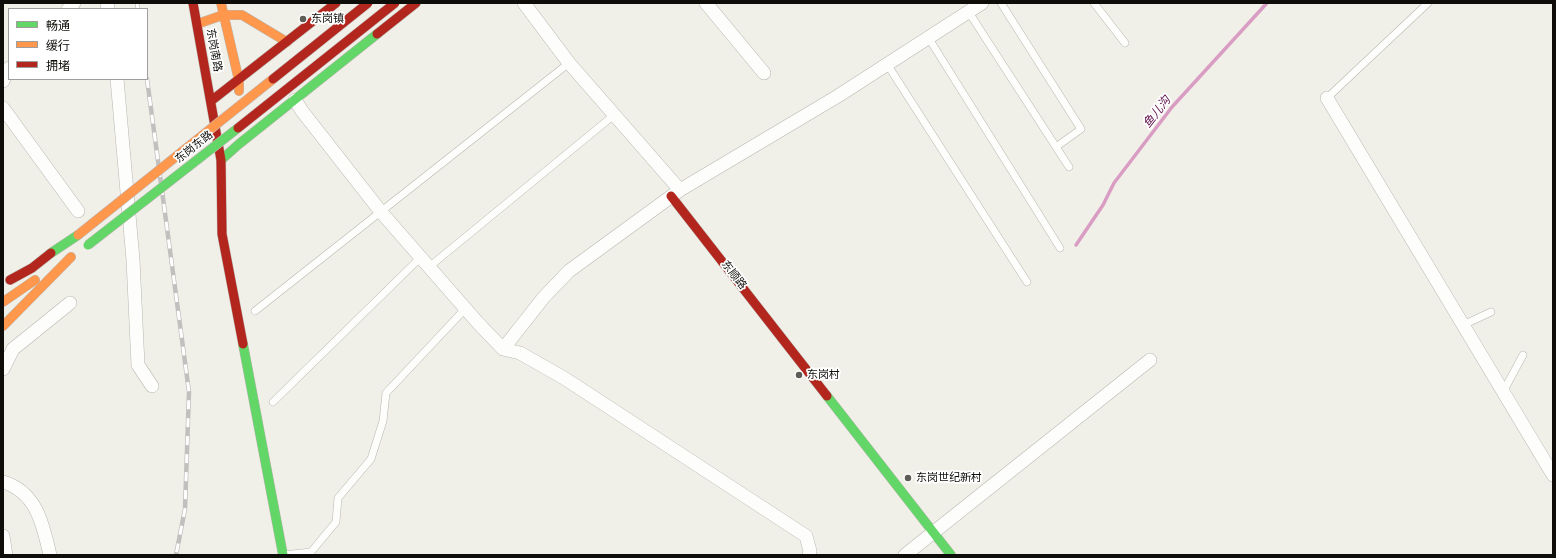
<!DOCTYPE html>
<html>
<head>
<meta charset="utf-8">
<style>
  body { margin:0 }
  #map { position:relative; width:1556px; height:558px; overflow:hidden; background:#f1f0e8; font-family:Raleway,"Noto Sans SC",sans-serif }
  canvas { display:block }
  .frame { position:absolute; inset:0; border:4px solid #0e0d09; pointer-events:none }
  .legend { position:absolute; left:8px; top:8px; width:140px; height:72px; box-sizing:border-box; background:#fff; border:1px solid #9f9e9d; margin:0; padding:5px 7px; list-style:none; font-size:12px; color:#0e0d09 }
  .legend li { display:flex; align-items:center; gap:8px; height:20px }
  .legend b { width:20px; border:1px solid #9f9e9d }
</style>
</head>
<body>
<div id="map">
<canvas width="1556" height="558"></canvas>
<div class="frame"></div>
<ul class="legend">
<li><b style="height:5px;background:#63d668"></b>畅通</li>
<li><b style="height:5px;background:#ff974d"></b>缓行</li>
<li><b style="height:5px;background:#b3261e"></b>拥堵</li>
</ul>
</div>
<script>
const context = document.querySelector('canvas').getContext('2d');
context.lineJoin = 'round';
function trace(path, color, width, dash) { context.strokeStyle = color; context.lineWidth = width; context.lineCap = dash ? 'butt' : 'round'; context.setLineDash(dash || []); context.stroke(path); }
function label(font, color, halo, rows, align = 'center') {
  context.font = font + ' Raleway,"Noto Sans SC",sans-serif'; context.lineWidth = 3.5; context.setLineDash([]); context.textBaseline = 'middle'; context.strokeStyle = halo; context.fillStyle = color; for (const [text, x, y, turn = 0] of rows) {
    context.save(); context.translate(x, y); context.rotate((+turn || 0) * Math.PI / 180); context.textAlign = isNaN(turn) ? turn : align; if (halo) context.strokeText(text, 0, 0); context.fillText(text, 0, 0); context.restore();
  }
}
trace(new Path2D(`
  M1076,245L1103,205L1114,183L1172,107L1267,3`), '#d99dc4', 3.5);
const lane = new Path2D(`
  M1001,3L1081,129L1056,147
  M1094,3L1125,43
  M968,11L1069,167
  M928,37L1060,248
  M887,64L1027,282
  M1327,98L1428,3
  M429,267L614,115
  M255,311L569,63
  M1463,325L1491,312
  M1503,392L1523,355
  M273,402L421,257
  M283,555L311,552L336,522L338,498L371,459L383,421L386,393L465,309`);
const street = new Path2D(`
  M107,3L108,9
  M706,3L764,73
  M68,9L74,3
  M117,79L133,260L138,365L152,386
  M3,81L9,68
  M1327,98L1553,475
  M295,100L302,111L381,212L478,323L503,349L520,353L564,378L806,536L810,551L809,555
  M3,108L78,211
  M680,190L838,96L982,3
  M503,349L544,297L569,271L680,190L569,63L524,3
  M3,369L13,349L70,303
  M3,482C37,492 43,525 50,555
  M3,536L6,555
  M905,555L1150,360`);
const fast = new Path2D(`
  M221,160L239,144L377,34
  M51,253L78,235
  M243,344L283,555
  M827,396L951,555`);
const slow = new Path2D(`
  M221,3L239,81V91
  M197,24L223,15H242L287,42
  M3,302L35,280
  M3,326L71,257`);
const jam = new Path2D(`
  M193,3L221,160L222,234L243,344
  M377,34L416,3
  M211,101L336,3
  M671,196L827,396
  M10,280L32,268L51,253`);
trace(lane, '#b7b6b0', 8);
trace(street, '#b7b6b0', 14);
trace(fast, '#b7b6b0', 10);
trace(slow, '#b7b6b0', 10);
trace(jam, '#b7b6b0', 10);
trace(lane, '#fdfdfc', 7);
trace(street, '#fdfdfc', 13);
trace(fast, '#63d668', 9);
trace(slow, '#ff974d', 9);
trace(jam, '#b3261e', 9);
const rail = new Path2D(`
  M137,3L138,9
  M147,79L189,392L185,509L176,555`);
trace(rail, '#c1c0be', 4.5);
trace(rail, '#fff', 3, [9]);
const fastBridge = new Path2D(`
  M88,245L238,128`);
const slowBridge = new Path2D(`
  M78,235L273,79`);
const jamBridge = new Path2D(`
  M273,79L368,3
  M238,128L395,3`);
trace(fastBridge, '#c0b6b8', 10, []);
trace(slowBridge, '#c0b6b8', 10, []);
trace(jamBridge, '#c0b6b8', 10, []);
trace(fastBridge, '#63d668', 9);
trace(slowBridge, '#ff974d', 9);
trace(jamBridge, '#b3261e', 9);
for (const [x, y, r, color] of [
  [303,19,4,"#5d5c57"],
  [799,375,4,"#5d5c57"],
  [908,478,4,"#5d5c57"]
]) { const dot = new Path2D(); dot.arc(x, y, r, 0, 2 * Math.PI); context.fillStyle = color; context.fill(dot); trace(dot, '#fff', 1.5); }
label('11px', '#0e0d09', '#fff', [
  ["东岗镇",311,19],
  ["东岗村",807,375],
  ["东岗世纪新村",916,478]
], 'left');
label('11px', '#0e0d09', '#fff', [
  ["东岗南路",214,50,80],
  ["东岗东路",194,147,-38],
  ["东顺路",734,275,52]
]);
label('italic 12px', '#62154f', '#fff', [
  ["鱼儿沟",1157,112,-52]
]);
</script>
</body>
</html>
